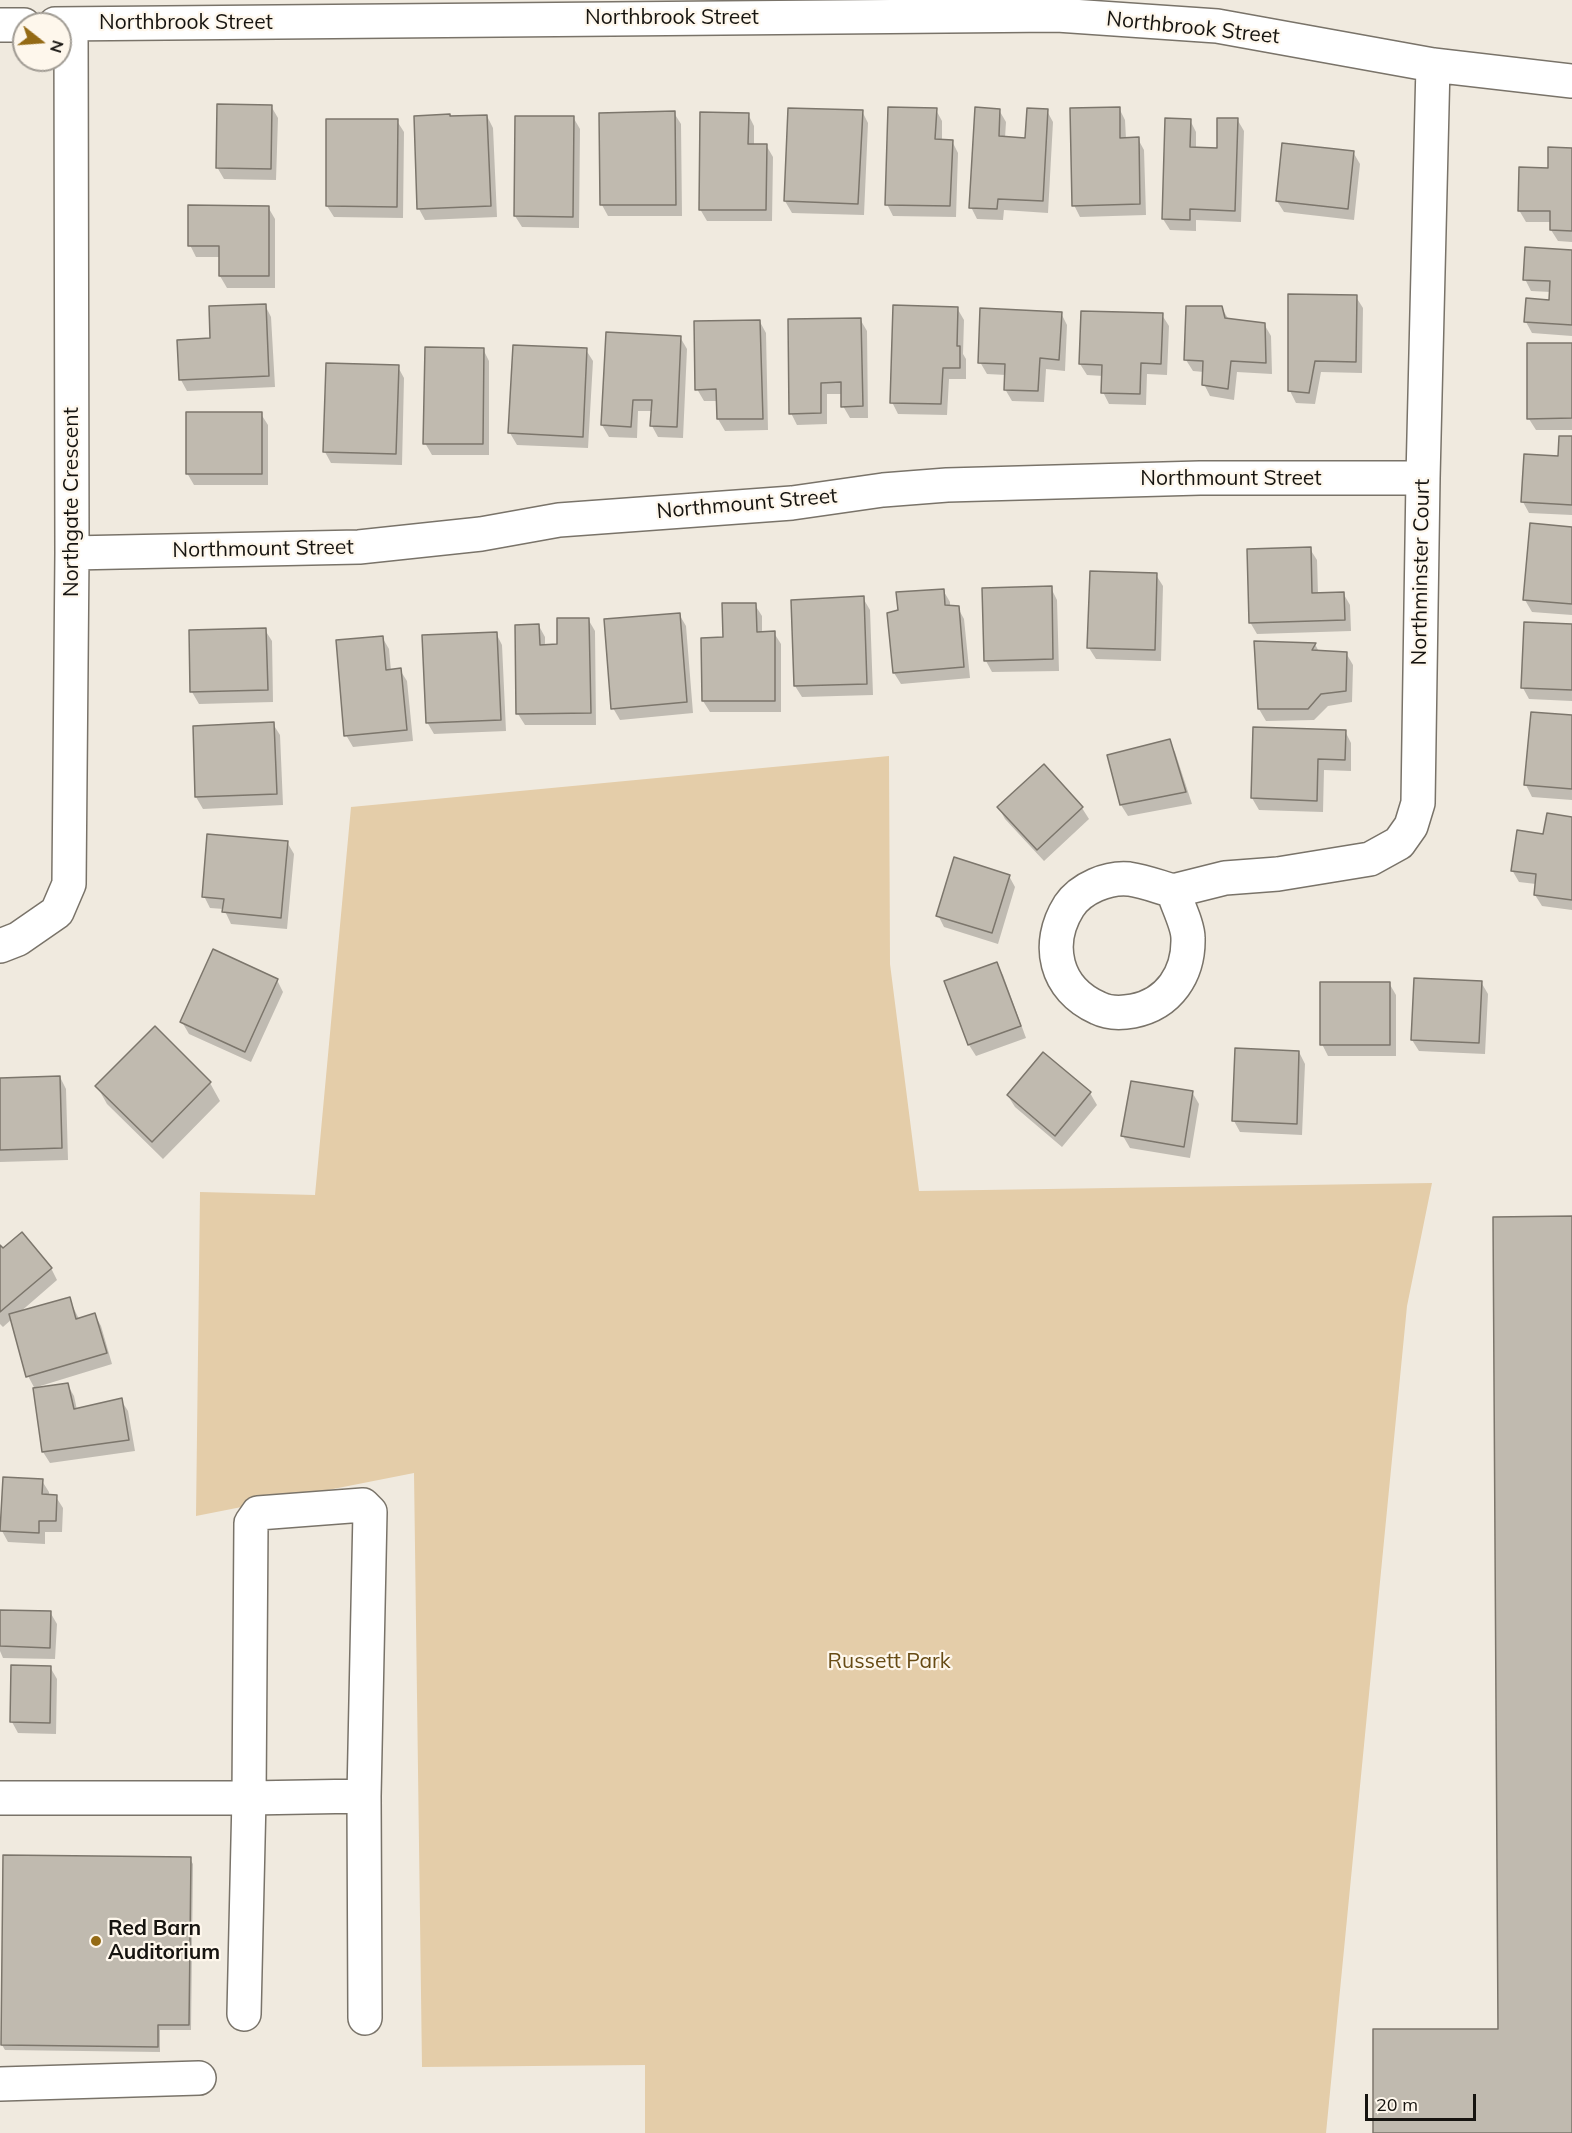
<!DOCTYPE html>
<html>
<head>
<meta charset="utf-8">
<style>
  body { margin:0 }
  #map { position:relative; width:1572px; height:2133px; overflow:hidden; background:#f0eadf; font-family:Mulish,sans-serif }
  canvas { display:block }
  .north { position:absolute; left:12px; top:12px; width:60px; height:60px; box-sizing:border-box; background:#fef7ec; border:2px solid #a19c94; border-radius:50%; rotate:107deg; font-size:16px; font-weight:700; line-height:24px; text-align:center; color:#161410 }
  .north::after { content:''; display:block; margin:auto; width:21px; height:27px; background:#946a15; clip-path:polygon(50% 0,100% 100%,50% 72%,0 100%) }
  .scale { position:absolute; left:1365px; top:2094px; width:111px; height:27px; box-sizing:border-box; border:3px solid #161410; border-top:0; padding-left:8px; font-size:18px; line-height:21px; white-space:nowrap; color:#161410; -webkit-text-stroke:4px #fef7ec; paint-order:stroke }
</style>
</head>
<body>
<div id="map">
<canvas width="1572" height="2133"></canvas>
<div class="north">N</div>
<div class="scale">20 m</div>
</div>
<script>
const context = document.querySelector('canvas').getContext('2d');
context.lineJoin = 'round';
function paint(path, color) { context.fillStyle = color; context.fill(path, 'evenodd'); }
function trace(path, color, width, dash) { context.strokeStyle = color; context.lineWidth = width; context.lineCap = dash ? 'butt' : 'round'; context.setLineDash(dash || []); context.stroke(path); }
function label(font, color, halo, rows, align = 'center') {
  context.font = font + ' Mulish,sans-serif'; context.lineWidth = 4.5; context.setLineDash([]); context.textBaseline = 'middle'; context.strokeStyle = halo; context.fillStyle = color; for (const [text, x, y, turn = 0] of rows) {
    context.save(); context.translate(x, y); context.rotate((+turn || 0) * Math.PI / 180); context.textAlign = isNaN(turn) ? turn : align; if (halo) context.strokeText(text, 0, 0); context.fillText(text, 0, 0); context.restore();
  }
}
paint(new Path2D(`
  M889,756L890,964L919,1191L1432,1183L1407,1306L1326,2133H645V2065L422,2067L414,1473L196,1516L200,1192L315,1195L351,807Z`), '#e4cda9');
paint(new Path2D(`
  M271,106L278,118L276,180L224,179L217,167Z
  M1119,108L1125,120L1126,139H1138L1144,150L1146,215L1080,217L1074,205Z
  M789,109L862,111L868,123L864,215L792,213L785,201Z
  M936,110L942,121V141H952L958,153L956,217L893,216L887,204Z
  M999,110L1006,122L1005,138L1027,140L1047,111L1053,122L1048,213L1004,210L1003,220L977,219L971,207Z
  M674,113L681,124L682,216H608L602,205Z
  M748,114L754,126V145H766L773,157L772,221H707L700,209Z
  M487,116L493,128L497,217L425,220L419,209Z
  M573,117L580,129L579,228L522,227L515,216Z
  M1237,119L1244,131L1241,222L1196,220V231L1170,230L1163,219L1190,120L1196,132V148L1218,149Z
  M397,121L404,132L403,218L334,217L327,206Z
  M1572,149V242L1558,241L1551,230L1552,222H1526L1519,210L1549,170Z
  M1353,152L1360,164L1354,220L1284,212L1277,201Z
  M268,207L275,219V288H227L220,276V257H196L190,245Z
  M1572,251V336L1532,333L1526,322L1550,301L1551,292L1531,291L1525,279Z
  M1356,297L1363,308L1362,373L1321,372L1315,404L1296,403L1290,391Z
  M265,305L271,317L275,387L187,391L181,380L212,339Z
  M1221,307L1229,320L1264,324L1271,336L1272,374L1237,372L1234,400L1210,396L1204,384V372L1193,371L1186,360Z
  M957,308L964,320L963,354L966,359V379H949L947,415L898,414L892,402Z
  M1061,313L1067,325L1065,371L1046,369L1044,402L1012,401L1005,389L1006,375L987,374L980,362Z
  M1162,315L1169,326L1167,375L1147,374L1146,405L1109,404L1103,392V376L1087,375L1080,364Z
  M860,319L867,331L868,418H850L843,406V394H827V424L797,425L791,413Z
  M760,322L766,333L768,430L725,431L718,419V401H704L697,389Z
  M680,337L687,349L683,438L658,437L652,426V411H638L637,438L609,437L602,425Z
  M1572,344V430H1536L1529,419Z
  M483,349L489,361V455H432L425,443Z
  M586,350L593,361L588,448L517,445L510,433Z
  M398,367L404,378L402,465L331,463L325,452Z
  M261,414L268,425V485H194L187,473Z
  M1572,438V515L1529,513L1523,502L1559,457Z
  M1572,528V615L1532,612L1525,600Z
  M1310,549L1317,560L1318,594L1343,593L1350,605L1351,631L1257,634L1250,622Z
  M1156,575L1163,586L1161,661L1096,659L1089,648Z
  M1051,588L1057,600L1059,671L992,672L986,661Z
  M943,590L950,602V607L958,608L964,619L970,678L901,684L894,673L899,611Z
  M863,598L870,610L873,695L802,697L795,686Z
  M755,605L762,616V633H774L781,644V712H710L703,701L724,639Z
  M679,614L686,626L693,713L620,720L613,708Z
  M588,619L595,631L596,725H525L518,714L539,626L545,637V646H559Z
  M1572,625V701L1529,699L1523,688Z
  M265,630L272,641L273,702L199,704L192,692L191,631Z
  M496,633L502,645L506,731L434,734L427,722Z
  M382,637L389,649L391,671L400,670L407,681L413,741L353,747L346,735Z
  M1255,642L1315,644L1319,652L1346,653L1353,665L1352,702L1328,706L1314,720L1266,721L1259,709Z
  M1572,716V800L1532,797L1526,785Z
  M273,724L280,735L283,805L203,809L196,797L194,727Z
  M1345,731L1351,743V771L1324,770L1323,812L1259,810L1252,798Z
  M1169,741L1175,752L1192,804L1128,816L1121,805L1109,756Z
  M999,808H1082L1089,819L1044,861L1005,819Z
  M1572,818V910L1542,906L1535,895L1536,884L1519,882L1512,870L1545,836Z
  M287,842L294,854L287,929L231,924L224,909L210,908L204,896Z
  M1009,876L1015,887L998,944L944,927L938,915Z
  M997,964L1003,975L1026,1038L976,1056L969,1045L946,982Z
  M277,980L283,992L251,1062L189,1034L182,1022Z
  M1481,982L1488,994L1485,1054L1419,1051L1412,1040Z
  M1389,983L1396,995V1056H1328L1322,1044Z
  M1299,1052L1305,1064L1302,1135L1240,1132L1234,1121Z
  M1043,1054L1090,1093L1097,1105L1062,1147L1015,1107L1008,1096Z
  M60,1077L66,1089L68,1160L0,1162V1079Z
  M210,1083L220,1101L163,1159L107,1104L97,1086Z
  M1192,1092L1199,1104L1190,1158L1130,1148L1123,1136Z
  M0,1247L51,1268L57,1280L19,1313L69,1299L79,1319L95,1315L101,1326L112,1364L37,1387L38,1389L67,1384L74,1396L77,1410L121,1400L128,1411L135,1451L50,1463L43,1452L35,1389L28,1376L12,1319L3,1327L0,1324Z
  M42,1481L49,1492V1496L56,1497L63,1508L62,1532H45V1544L8,1542L2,1531Z
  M0,1611L50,1612L57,1624L55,1659L3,1658L0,1651Z
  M50,1667L57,1679L56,1734L18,1733L12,1722Z
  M190,1859L193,1864L191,2030H160V2052L5,2050L2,2045Z`), '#0003');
const building = new Path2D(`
  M217,104L272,105L271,169L216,168Z
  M888,107L937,108L935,139L953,140L950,206L885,205Z
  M975,107L1000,109L999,136L1025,138L1027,108L1048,109L1043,201L998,199L997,209L969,208Z
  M1120,107V138L1139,137L1140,204L1072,206L1070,108Z
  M788,108L863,110L858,204L784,201Z
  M675,111L676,205H600L599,113Z
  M700,112L749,113L748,144H767L766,210H699Z
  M450,114V116L487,115L491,206L417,209L414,116Z
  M515,116H574L573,217L514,216Z
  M1165,118L1191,119L1190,147L1217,148V118H1238L1235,211L1190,209V220L1162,219Z
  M326,119H398L397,207L326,206Z
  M1282,143L1354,151L1348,209L1276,201Z
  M1548,147L1572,148V231L1550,230V211H1518L1519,167L1548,168Z
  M188,205L269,206V276H219V246H188Z
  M1525,247L1572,250V325L1524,322L1526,298L1549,300L1550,281L1523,280Z
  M1288,294L1357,295L1356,362L1315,361L1309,393L1288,391Z
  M266,304L269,376L179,380L177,340L210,338L209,306Z
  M893,305L958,307L957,346H960V368H943L941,404L890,403Z
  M1186,306H1222L1225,318L1265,323L1266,363L1231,361L1228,389L1202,385L1203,361L1184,360Z
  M980,308L1062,312L1059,360L1040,358L1038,391L1004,390L1005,364L978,363Z
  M1081,311L1163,313L1161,364L1141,363L1140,394L1101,393L1102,365L1079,364Z
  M861,318L863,406L841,407V382L821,383V413L789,414L788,319Z
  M760,320L763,419H717L716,389L695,390L694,321Z
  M606,332L681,336L677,427L650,426L652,400H633L631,427L601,425Z
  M1527,343H1572V418L1527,419Z
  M513,345L587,348L583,437L508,433Z
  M425,347L484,348L483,444H423Z
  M326,363L399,365L396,454L323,452Z
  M186,412H262V474H186Z
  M1559,436H1572V505L1521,502L1524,454L1558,456Z
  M1530,523L1572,527V604L1523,600Z
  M1311,547L1312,593L1344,592L1345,620L1249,623L1247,549Z
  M1090,571L1157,573L1155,650L1087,648Z
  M1052,586L1053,659L984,661L982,588Z
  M944,589L945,605L959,606L964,667L893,673L887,613L898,610L896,592Z
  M864,596L867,684L794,686L791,600Z
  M722,603H756L757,632L775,631V701H702L701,638L723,637Z
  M680,613L687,702L611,709L604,619Z
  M557,618H589L591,713L516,714L515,625L539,624L540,645L557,644Z
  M1524,622L1572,624V690L1521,688Z
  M266,628L268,690L190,692L189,630Z
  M497,632L501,720L426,723L422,635Z
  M383,636L386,670L401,668L407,730L344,736L336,640Z
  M1254,641L1316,643L1312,650L1347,652L1346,691L1321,694L1308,709H1258Z
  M1531,712L1572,715V789L1524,785Z
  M274,722L277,794L195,797L193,726Z
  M1253,727L1346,730L1345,760L1318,759L1317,801L1251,798Z
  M1170,739L1186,792L1120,805L1107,755Z
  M1044,764L1083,807L1037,850L997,807Z
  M1547,813L1572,817V900L1534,895L1536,874L1511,871L1517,830L1543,834Z
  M207,834L288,841L281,918L222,912L224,899L202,897Z
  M954,857L1010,875L992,933L936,916Z
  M213,949L278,979L245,1052L180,1022Z
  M997,962L1021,1026L968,1045L944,981Z
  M1414,978L1482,981L1479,1043L1411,1040Z
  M1320,982H1390V1045H1320Z
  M155,1026L211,1082L152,1142L95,1086Z
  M1235,1048L1299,1051L1297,1124L1232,1121Z
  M1043,1052L1091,1092L1055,1136L1007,1095Z
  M60,1076L62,1148L0,1150V1078Z
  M1131,1081L1193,1091L1184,1147L1121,1136Z
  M1572,1216V2133H1373V2029H1498L1493,1217Z
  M22,1232L52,1268L0,1312V1245L3,1248Z
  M70,1297L76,1319L95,1313L107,1353L26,1377L9,1314Z
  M68,1383L74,1409L122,1398L129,1440L42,1452L33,1388Z
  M3,1477L43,1479L42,1494L57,1495L56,1521H39V1533L0,1531Z
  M0,1610L51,1611L50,1648L0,1646Z
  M11,1665L51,1666L50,1723L10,1722Z
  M3,1855L191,1857L189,2025H158V2047L1,2045Z`);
paint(building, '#c0baaf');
trace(building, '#7c766c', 1.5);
const minor = new Path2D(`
  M55,24L1057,15L1217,26L1433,65L1572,81
  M0,25H24
  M72,553L359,547L481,534L559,520L792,503L883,490L947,485L1200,478H1423
  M1173,891C1159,887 1144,881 1129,879C1108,877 1081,888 1069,906C1045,944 1055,989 1098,1008C1108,1013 1122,1013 1133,1011C1169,1004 1189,974 1188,938C1188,925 1177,904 1173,891L1225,878L1278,874L1370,859L1399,843L1411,826L1418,803L1423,478L1433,65
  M0,946L18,939L57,912L69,884L72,553L71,24
  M364,1796L370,1512L363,1505L258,1513L251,1523L249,1798L364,1796L365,2018
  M0,1798H249L244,2014
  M0,2084L199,2078`);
trace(minor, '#797369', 36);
trace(minor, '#fff', 33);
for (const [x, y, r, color] of [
  [96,1941,6,"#946a15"]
]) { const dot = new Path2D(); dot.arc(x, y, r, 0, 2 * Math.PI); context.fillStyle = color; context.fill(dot); trace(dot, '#fef7ec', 2); }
label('21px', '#161410', '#fef7ec', [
  ["Northbrook Street",672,18],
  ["Northbrook Street",186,23],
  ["Northbrook Street",1193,28,6],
  ["Northmount Street",1231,479],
  ["Northgate Crescent",72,502,-90],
  ["Northmount Street",747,504,-5],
  ["Northmount Street",263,549,-1],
  ["Northminster Court",1421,572,-89]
]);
label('21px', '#674b14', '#fef7ec', [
  ["Russett Park",889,1662]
]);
label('bold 21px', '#161410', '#fef7ec', [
  ["Red Barn",108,1929],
  ["Auditorium",108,1953]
], 'left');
</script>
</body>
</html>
